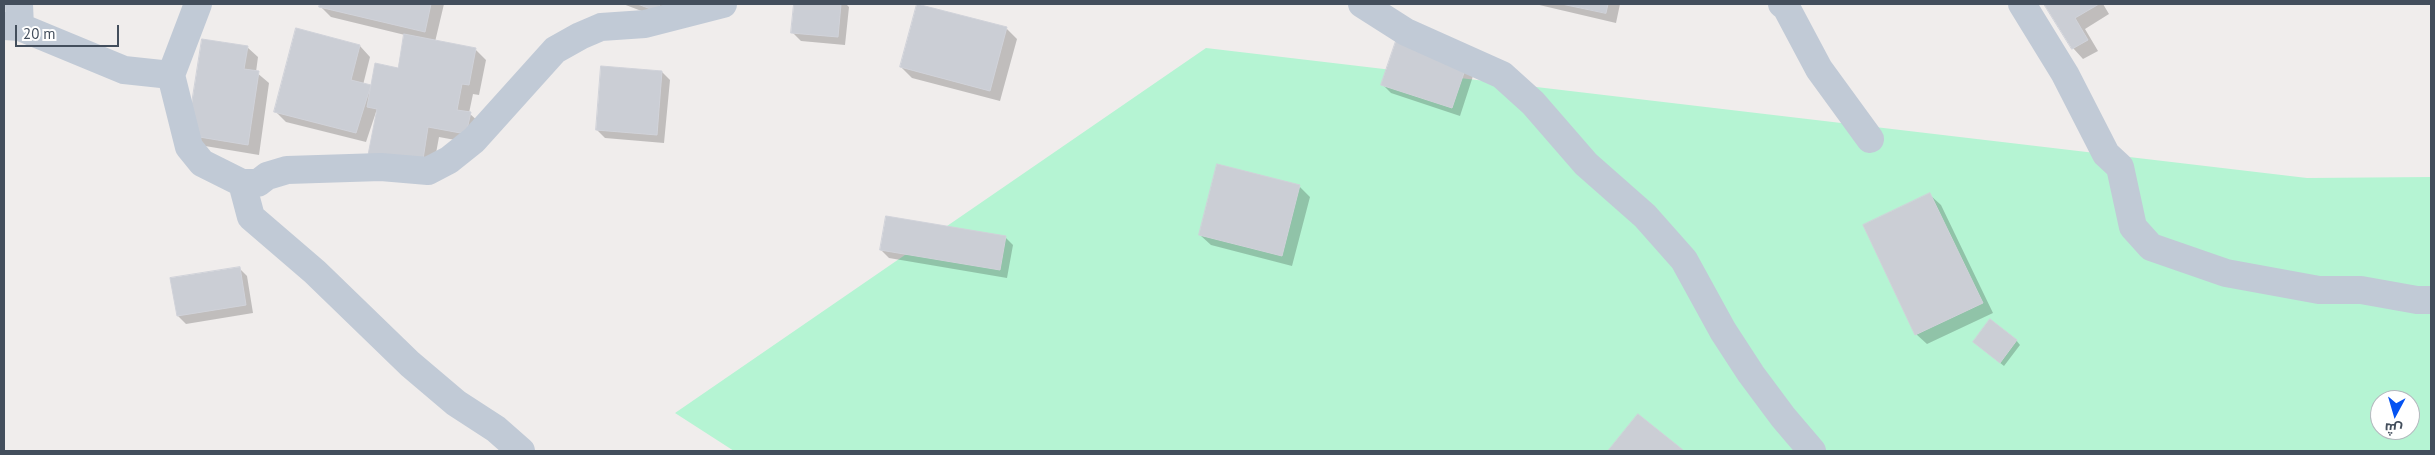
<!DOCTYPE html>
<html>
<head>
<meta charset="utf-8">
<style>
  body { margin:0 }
  #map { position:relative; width:2435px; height:455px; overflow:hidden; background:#f0edec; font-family:"PT Sans",Cairo,sans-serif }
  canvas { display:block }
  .frame { position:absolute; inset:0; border:5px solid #434e5c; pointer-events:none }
  .north { position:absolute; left:2370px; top:390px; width:50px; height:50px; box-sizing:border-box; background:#fff; border:1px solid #b4b8be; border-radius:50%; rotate:186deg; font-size:14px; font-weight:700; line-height:20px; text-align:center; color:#434e5c }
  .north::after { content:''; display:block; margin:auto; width:18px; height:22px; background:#0553f2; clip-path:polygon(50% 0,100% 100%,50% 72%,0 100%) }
  .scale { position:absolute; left:15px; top:25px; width:104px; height:22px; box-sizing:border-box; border:2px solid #434e5c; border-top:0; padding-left:6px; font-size:15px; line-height:18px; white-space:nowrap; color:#434e5c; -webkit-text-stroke:4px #fff; paint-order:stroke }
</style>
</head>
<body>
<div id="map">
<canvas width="2435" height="455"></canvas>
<div class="frame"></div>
<div class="north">ش</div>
<div class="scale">20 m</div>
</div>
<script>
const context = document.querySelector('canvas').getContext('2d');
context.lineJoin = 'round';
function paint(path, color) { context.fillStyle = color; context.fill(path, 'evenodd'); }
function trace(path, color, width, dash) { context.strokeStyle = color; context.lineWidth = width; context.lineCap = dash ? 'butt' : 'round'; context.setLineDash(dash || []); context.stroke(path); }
paint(new Path2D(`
  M1206,48L2307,178L2431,177V451H734L675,413ZM2380,400H2410V430H2380Z`), '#b5f4d3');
paint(new Path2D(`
  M321,4H444L435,42L475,49L486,60L479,95L473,94L469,113L481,124L477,144L439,137L432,175L378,112H376L366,142L286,122L276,112L297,30L360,46L370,57L363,85L372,88L399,69L405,35L331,17L321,7Z
  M623,4H675L668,21Z
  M796,4H846L849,7L845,45L801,41L792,32Z
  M1535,4H1620L1616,23Z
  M2046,4H2103L2109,14L2085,29L2098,51L2083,59L2073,48Z
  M1006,28L1017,39L1000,101L912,78L901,67Z
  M1397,43L1474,73L1460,116L1391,93L1383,85Z
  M247,47L258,57L256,72L269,83L259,155L199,145L188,135Z
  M662,72L670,80L664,143L605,138L597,130Z
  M1299,186L1310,197L1292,266L1211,245L1200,235Z
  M1930,195L1941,205L1993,313L1927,344L1916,334Z
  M1005,237L1013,245L1007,278L889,258L881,250Z
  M239,268L247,276L253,313L186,324L178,316Z
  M2016,340L2020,345L2004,366L1974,342Z
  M1638,416L1683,451H1610Z`), '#0003');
const building = new Path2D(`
  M320,4H431L425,32L319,7Z
  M638,4H660L657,11Z
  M794,4H841L838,37L791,33Z
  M917,4L1007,27L990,91L900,67Z
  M1562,4H1608L1606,13Z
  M2044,4H2099L2075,18L2088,40L2072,49Z
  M296,28L360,45L351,80L371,85L356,133L274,112Z
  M404,34L476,48L469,85L462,84L457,110L471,112L466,134L428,127L422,166L368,155L377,109L367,107L375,63L398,68Z
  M202,39L248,46L244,69L259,71L248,145L187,135Z
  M1396,41L1467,64L1452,108L1381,85Z
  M601,66L662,71L657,135L596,130Z
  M1217,164L1300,185L1282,256L1199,235Z
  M1930,193L1983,303L1915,335L1863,225Z
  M886,216L1006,236L1000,270L880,250Z
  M240,267L246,305L177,316L170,278Z
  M1990,319L2017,340L2000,363L1973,342Z
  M1638,414L1683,450L1682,451H1608Z`);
paint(building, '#cbced5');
trace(building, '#d0d2d9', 1);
trace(new Path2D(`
  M19,4L20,27
  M1362,4L1406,32L1502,75L1533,103L1586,164L1645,216L1684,260L1723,331L1751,374L1783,417L1812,451
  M1782,4L1786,7L1819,69L1870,139
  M2022,4L2065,74L2106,154L2120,167L2133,227L2151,247L2226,273L2319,290H2361L2417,300H2431
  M4,26L20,27L124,70L171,75L189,147L202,163L242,183
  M171,75L198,4
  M521,451L496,429L456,403L410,364L315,272L251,217L242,183H258L267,176L287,170L381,167L428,171L449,160L474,140L555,50L580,36L601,27L645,24L723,4`), '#c1cad6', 28);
</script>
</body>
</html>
